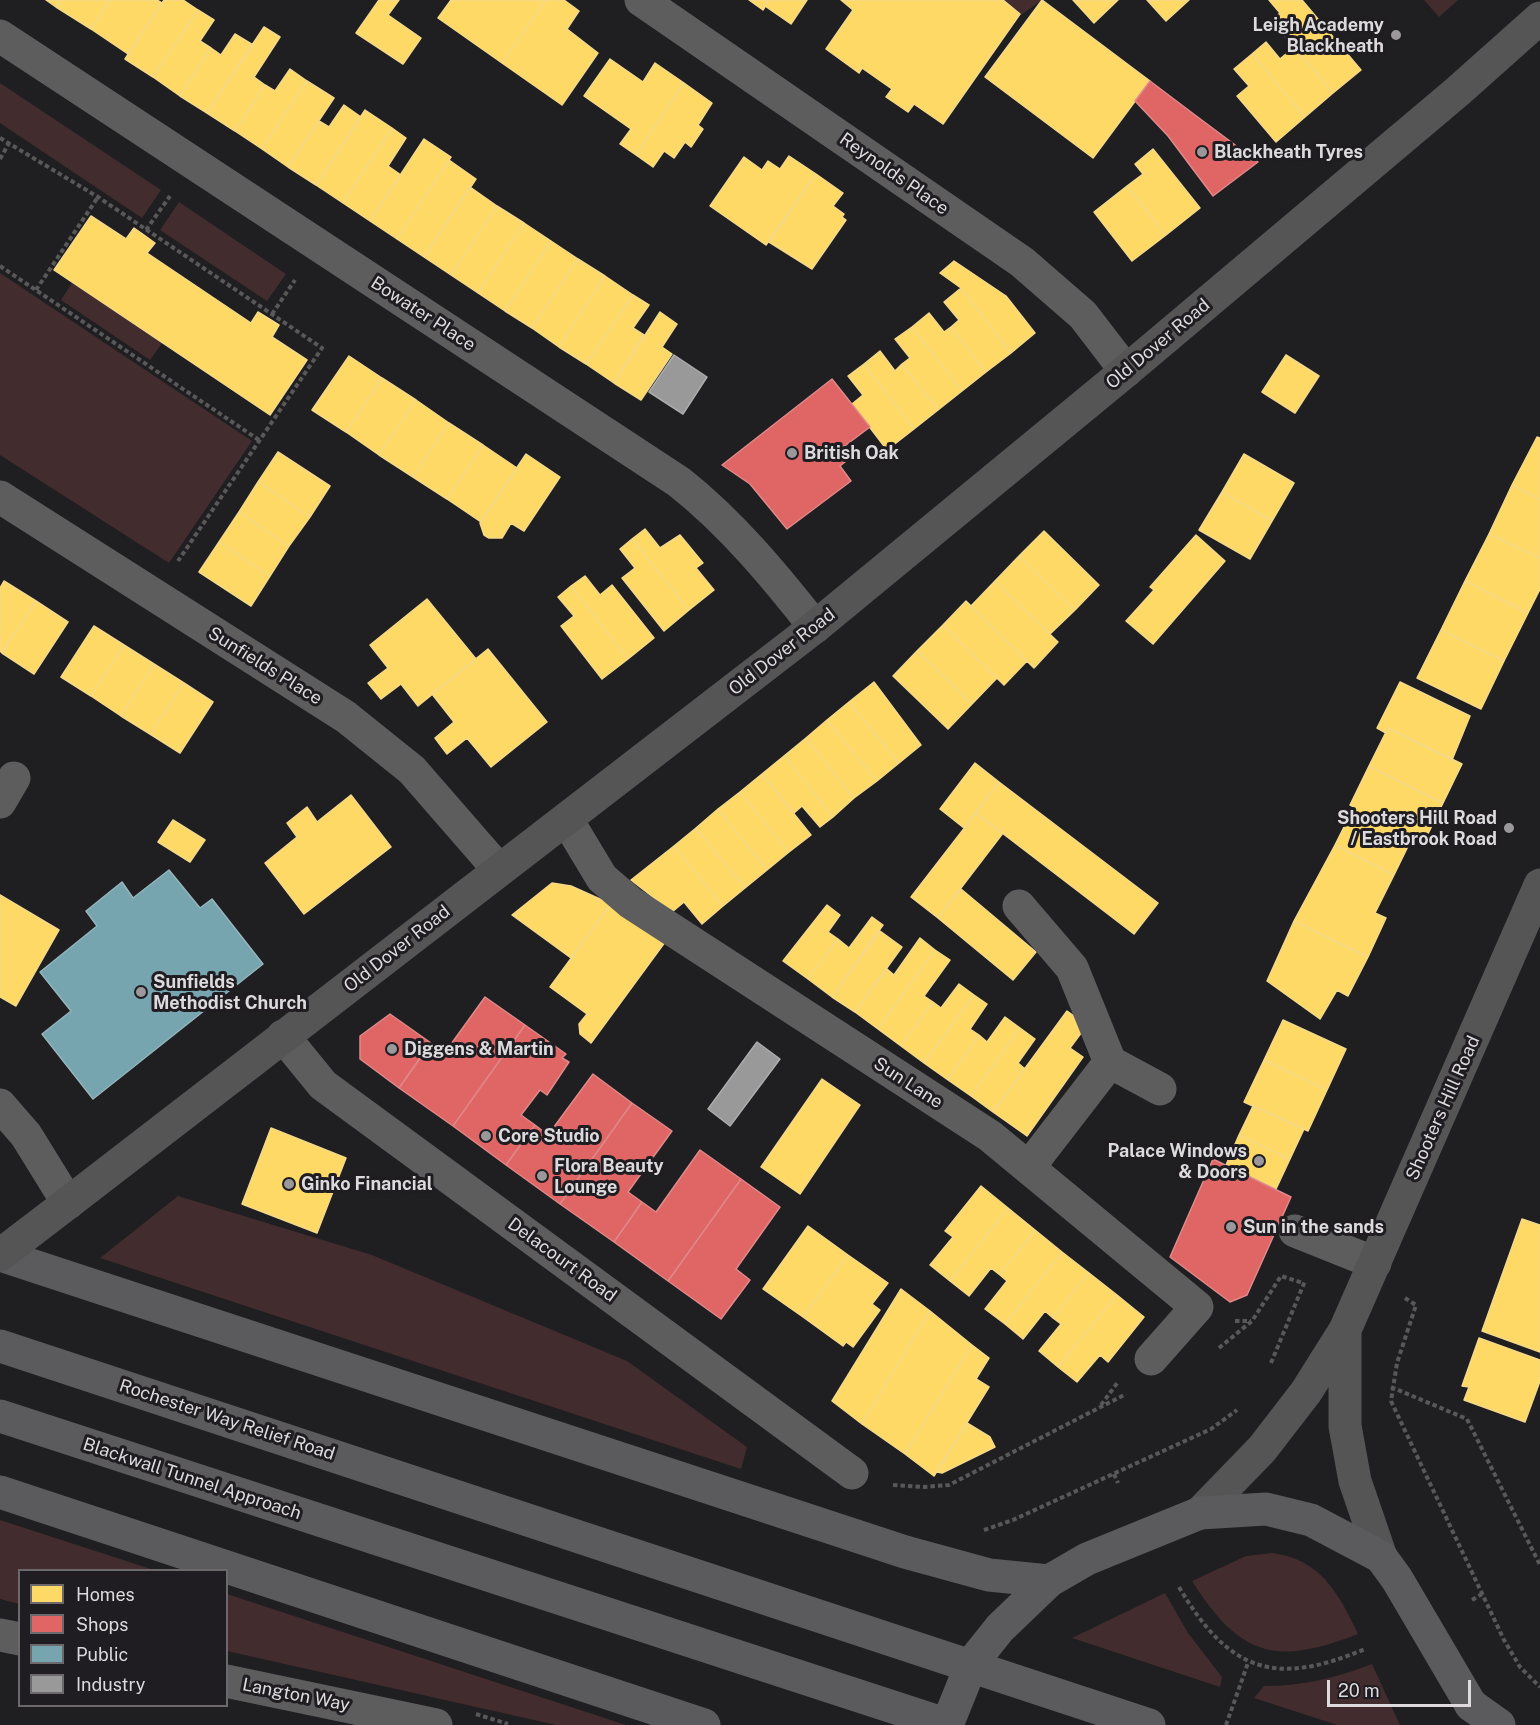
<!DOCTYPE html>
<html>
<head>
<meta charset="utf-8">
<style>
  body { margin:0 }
  #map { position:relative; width:1540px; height:1725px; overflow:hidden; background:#1f1e20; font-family:"Public Sans",sans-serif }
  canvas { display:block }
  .legend { position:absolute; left:18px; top:1569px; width:210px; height:138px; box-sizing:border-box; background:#1f1d21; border:2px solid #6b696c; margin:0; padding:8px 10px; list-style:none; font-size:18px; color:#dcdadd }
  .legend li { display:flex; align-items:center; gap:12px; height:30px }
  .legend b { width:30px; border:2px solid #6b696c }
  .scale { position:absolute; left:1327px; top:1680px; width:144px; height:27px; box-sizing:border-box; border:3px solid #dcdadd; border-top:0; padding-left:8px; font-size:18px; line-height:21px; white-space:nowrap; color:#dcdadd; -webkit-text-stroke:4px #1f1d21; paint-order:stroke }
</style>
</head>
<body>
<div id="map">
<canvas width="1540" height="1725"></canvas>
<ul class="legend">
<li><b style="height:16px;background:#ffd966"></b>Homes</li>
<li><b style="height:16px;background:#e06666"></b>Shops</li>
<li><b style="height:16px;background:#76a5af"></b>Public</li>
<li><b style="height:16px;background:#999"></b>Industry</li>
</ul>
<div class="scale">20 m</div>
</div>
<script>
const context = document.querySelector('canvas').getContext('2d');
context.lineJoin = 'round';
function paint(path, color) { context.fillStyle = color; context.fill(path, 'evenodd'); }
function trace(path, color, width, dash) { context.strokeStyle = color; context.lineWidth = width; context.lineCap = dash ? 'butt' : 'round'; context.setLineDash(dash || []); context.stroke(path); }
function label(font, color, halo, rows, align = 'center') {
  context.font = font + ' "Public Sans",sans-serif'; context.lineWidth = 6; context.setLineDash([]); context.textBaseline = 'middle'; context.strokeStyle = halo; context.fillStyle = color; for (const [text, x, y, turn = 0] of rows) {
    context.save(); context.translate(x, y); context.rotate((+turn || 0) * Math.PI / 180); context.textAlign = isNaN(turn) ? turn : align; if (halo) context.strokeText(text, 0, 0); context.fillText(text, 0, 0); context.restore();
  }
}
paint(new Path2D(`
  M1003,0H1042L1021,15Z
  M1424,0H1458L1439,17Z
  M0,83L161,190L142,218L0,123Z
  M179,202L286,274L267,301L160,230Z
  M0,273L252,441L169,563L0,455Z
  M72,283L162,343L150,360L61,300Z
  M178,1196L372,1255L627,1361L747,1447L741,1469L100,1258Z
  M0,1520L154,1570H20L19,1604L0,1599Z
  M1272,1553C1321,1559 1339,1594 1358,1634C1276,1666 1240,1657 1192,1581L1246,1556Z
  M1165,1593L1188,1633L1222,1677L1220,1687L1072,1638Z
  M227,1594L626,1725H556L227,1651Z
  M1372,1664L1400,1725H1337L1254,1698L1264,1686C1303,1686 1336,1678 1372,1664Z`), '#422c2e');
const homes = new Path2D(`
  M46,0H61L56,7Z
  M61,0H110L91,29L56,7Z
  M110,0H157L162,3L128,54L91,29Z
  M164,0H183L198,10L153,77L125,59Z
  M379,0H399L388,15L421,38L403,64L356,33Z
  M451,0H546L502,63L438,18Z
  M546,0H564L579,11L567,29L598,53L562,105L502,63Z
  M749,0H769L763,10Z
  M769,0H807L791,24L765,6Z
  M1003,0L1020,14L943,124L914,104L908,112L886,97L892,89L862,68L859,73L826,49L853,10L841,0Z
  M1042,0L1150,81L1093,158L985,77Z
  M1073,0H1118L1094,23Z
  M1147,0H1189L1166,21Z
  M1269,0H1302L1361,70L1333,93L1271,20L1280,13Z
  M198,10L214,20L200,41L211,48L180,96L153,77Z
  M264,27L280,37L254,77L265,85L235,131L207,113Z
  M235,34L253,45L207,113L180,96L211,48L221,55Z
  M1266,42L1280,59L1294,47L1333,93L1305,117L1252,54Z
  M1252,54L1305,117L1276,142L1237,96L1249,86L1234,69Z
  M610,59L643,82L655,63L684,83L636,155L620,144L631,129L584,96Z
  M290,69L307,81L262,149L235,131L265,85L275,91Z
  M307,81L334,98L288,167L262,149Z
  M684,83L712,103L698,125L703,129L691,147L685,142L674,158L664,151L653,167L636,155Z
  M344,105L361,117L316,185L288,167L319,121L329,127Z
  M365,110L392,128L343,203L316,185Z
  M392,128L406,138L388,166L401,175L370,221L343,203Z
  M424,139L451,157L397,239L370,221Z
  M1153,149L1200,208L1166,235L1127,186L1143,174L1135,164Z
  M789,156L816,174L766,245L710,206L744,157L762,170L768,161L780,169Z
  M449,160L476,179L424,257L397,239Z
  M816,174L843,193L833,206L844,214L842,217L846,220L812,269L769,242Z
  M1127,186L1166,235L1132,261L1094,212Z
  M470,187L497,206L451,275L424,257Z
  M497,206L524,223L478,293L451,275Z
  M91,216L126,239L134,228L144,235L155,243L147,253L251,323L258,312L279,325L272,337L307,360L270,415L54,270Z
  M524,223L551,241L505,311L478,293Z
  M551,241L578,259L532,328L505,311Z
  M578,259L605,276L559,347L532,328Z
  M954,261L1006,296L1035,333L1011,353L961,288L940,273Z
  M605,276L633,295L586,364L559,347Z
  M961,288L1011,353L986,372L951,327L959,320L944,302Z
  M633,295L649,305L633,328L644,335L614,383L586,364Z
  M660,312L677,324L662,347L672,354L641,400L614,383Z
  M929,313L944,332L951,327L986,372L962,391L912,327Z
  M912,327L962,391L938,410L902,364L910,358L895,339Z
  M880,351L895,371L902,364L938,410L914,429L864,364Z
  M1286,355L1319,376L1295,413L1262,392Z
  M349,356L382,378L346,432L312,410Z
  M864,364L914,429L887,450L852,404L863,395L848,376Z
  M382,378L416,400L379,455L346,432Z
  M416,400L449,423L413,477L379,455Z
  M449,423L483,445L447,499L413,477Z
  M1537,437L1540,438V499L1512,485Z
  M483,445L517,468L481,522L447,499Z
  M278,452L330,486L310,517L258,482Z
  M526,454L560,477L524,531L511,523L502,538H489L484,535L480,523Z
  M1244,454L1294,483L1272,521L1222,492Z
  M258,482L310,517L289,546L239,512Z
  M1512,485L1540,499V558L1489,534Z
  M1222,492L1272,521L1250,559L1199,530Z
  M239,512L289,546L270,576L219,542Z
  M645,529L660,548L680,535L703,563L696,568L714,590L689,610L632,539Z
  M1044,531L1099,585L1075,610L1019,556Z
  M1489,534L1540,558V589L1528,613L1465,581Z
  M1196,535L1225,561L1153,644L1126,621L1154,590L1150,587Z
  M632,539L689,610L664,631L622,578L635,568L620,549Z
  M219,542L270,576L251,606L199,572Z
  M1019,556L1075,610L1050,634L995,581Z
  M585,576L600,595L612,585L654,638L628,659L571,586Z
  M4,581L36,601L2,653L0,651V588Z
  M995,581L1058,642L1034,668L971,606Z
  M1465,581L1528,613L1504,661L1441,630Z
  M571,586L628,659L602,679L561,626L574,616L558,597Z
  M427,599L476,659L418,706L401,684L381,699L368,683L388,668L370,645Z
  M36,601L68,622L34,674L2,653Z
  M966,601L1027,661L1004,685L943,625Z
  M943,625L997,678L972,704L917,651Z
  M94,626L124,645L91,696L61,677Z
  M1441,630L1504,661L1481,709L1417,678Z
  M124,645L154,664L121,716L91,696Z
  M488,649L547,722L491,767L467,738L447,754L435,738L454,722L432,694Z
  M917,651L972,704L948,729L893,676Z
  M154,664L184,683L150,734L121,716Z
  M874,682L921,745L899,763L849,702Z
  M1400,682L1470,716L1452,760L1388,728L1386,733L1377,728Z
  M184,683L213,702L180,753L150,734Z
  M849,702L899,763L877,781L827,720Z
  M827,720L877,781L854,798L806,738Z
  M1388,728L1462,764L1443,803L1369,766Z
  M806,738L854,798L833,817L784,756Z
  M784,756L833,817L820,827L802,806L794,813L762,774Z
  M975,763L999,782L964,828L940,809Z
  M1369,766L1443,803L1424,842L1413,836L1394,875L1335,845L1354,807L1350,805Z
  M762,774L811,835L789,852L740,792Z
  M999,782L1158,903L1134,934L976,813Z
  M740,792L789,852L767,870L718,809Z
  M351,795L391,847L304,914L265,863L297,837L287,823L307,807L317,822Z
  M718,809L767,870L745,888L696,828Z
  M976,813L1003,833L938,918L911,897Z
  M173,820L205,840L190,862L158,842Z
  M696,828L745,888L723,906L674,846Z
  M1335,845L1394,875L1375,913L1386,918L1368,957L1294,921Z
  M674,846L723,906L702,924L684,902L672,912L631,880Z
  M552,883L571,886L611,904L571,958L512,915Z
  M961,889L1036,952L1013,980L938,918Z
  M0,895L59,930L16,1006L0,997Z
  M611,904L668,938L591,1043L580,1034L579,1024L587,1014L550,987Z
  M827,905L840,915L828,932L838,939L808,979L783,961Z
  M872,917L883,925L832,997L808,979L838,939L849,948Z
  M1294,921L1368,957L1348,996L1337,990L1320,1019L1267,981Z
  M880,931L902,947L855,1012L832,997Z
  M920,938L935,950L878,1029L855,1012L887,969L894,975Z
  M935,950L950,960L924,996L933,1002L901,1046L878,1029Z
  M959,984L974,995L924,1063L901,1046L933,1002L941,1008Z
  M974,995L987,1004L970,1029L979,1035L948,1080L924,1063Z
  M1067,1011L1087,1025L1070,1048L1083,1057L1027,1136L993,1112Z
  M1005,1017L1020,1028L971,1096L948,1080L979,1035L987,1042Z
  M1283,1020L1346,1049L1327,1090L1264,1060Z
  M1020,1028L1035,1039L1018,1063L1025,1069L993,1112L971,1096Z
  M1264,1060L1327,1090L1308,1131L1244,1102Z
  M822,1079L860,1105L800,1194L761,1167Z
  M1253,1106L1304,1129L1290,1159L1239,1135Z
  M271,1128L346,1158L317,1233L242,1204Z
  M1239,1135L1290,1159L1276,1189L1226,1165Z
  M981,1186L1008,1208L950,1281L930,1265L953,1237L945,1231Z
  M1008,1208L1035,1230L1000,1275L991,1268L969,1296L950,1281Z
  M1522,1219L1540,1225V1352L1482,1331Z
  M808,1226L848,1255L803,1317L763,1289Z
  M1035,1230L1062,1252L1005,1324L985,1309L1007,1281L1000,1275Z
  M1062,1252L1089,1273L1053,1318L1045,1311L1023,1339L1005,1324Z
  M848,1255L888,1283L872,1304L880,1310L853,1347L846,1342L843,1346L803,1317Z
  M1089,1273L1117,1295L1058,1367L1039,1351L1061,1324L1053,1318Z
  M901,1289L930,1311L862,1424L832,1401Z
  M1117,1295L1144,1317L1108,1362L1100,1355L1077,1382L1058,1367Z
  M930,1311L972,1345L905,1454L862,1424Z
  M1479,1338L1540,1360V1381L1525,1422L1464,1400L1469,1387L1462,1386Z
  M972,1345L989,1358L976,1379L989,1387L934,1476L905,1454Z
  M967,1423L990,1437L995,1447L942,1473L937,1472Z`);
paint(homes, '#ffd966');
trace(homes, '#f4d98a', 1.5);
const shops = new Path2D(`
  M1150,81L1195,115L1258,162L1213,196L1168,136L1135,101Z
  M832,379L870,427L842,448L850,458L840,466L851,481L787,529L750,484L722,465Z
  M485,997L525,1025L453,1126L399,1088L427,1048L441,1058Z
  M390,1014L431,1043L399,1088L360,1059V1036Z
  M525,1025L566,1054L562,1058L569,1062L547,1095L540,1090L521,1115L535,1125L506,1165L453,1126Z
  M593,1074L632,1103L560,1204L506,1165L535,1125L548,1135Z
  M632,1103L672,1131L628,1192L642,1202L614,1242L560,1204Z
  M700,1150L741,1179L668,1281L614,1242L642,1202L656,1212Z
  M1213,1159L1291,1197L1247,1295L1230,1302L1170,1257Z
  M741,1179L780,1207L736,1269L750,1280L721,1319L668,1281Z`);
paint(shops, '#e06666');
trace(shops, '#df898a', 1.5);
const public = new Path2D(`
  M169,870L200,908L212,899L263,964L93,1099L42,1034L71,1011L40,972L97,926L86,911L122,882L133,898Z`);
paint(public, '#76a5af');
trace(public, '#95b5bd', 1.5);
const industry = new Path2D(`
  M674,355L707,377L683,414L649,392Z
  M757,1042L780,1059L730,1126L708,1109Z`);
paint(industry, '#999');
trace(industry, '#adacad', 1.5);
trace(new Path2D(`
  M0,138L98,197L322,348L178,561
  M0,159L9,143
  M146,230L170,196
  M0,266L259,440
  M36,290L98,197
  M272,314L295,280
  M1405,1298L1416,1305L1397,1363L1391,1401L1504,1640L1520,1667L1540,1687
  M1235,1321H1251
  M1219,1348L1252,1321L1281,1276L1303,1283
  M1271,1363L1305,1281
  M1391,1387L1467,1419L1540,1565
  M1101,1405L1118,1382
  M1114,1474L1118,1483
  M893,1485L923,1487L949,1485L1126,1394
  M984,1530L1013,1520L1211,1429L1237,1410
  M1179,1587C1229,1672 1275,1687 1365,1649
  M1472,1600L1482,1594
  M476,1714L508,1724
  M1226,1725L1248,1663`), '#585859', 4, [4.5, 3]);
trace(new Path2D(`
  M641,0L1022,262L1083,315L1126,371
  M0,36L679,482C731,523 774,575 815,627
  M0,497L346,717L412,770L499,870
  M0,802L14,778
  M567,820L602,878L631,903L990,1136L1197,1307L1151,1359
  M1019,906L1072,968L1110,1062
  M283,1036L323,1085L852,1473
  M0,1105L26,1135L68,1203
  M1029,1167L1110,1062L1160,1089
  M1295,1231L1375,1263
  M0,1635L20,1639
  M226,1681L436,1725`), '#5d5d5e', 33);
trace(new Path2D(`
  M68,1203L815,627L1126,371L1457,92L1540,18
  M1345,1330V1426L1355,1481L1381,1557
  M1200,1513L1262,1449L1306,1392L1345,1330L1540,885`), '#555556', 33);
trace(new Path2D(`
  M0,1255L905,1552L989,1575L1049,1581
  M0,1346L1149,1725
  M0,1416L948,1725
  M0,1492L704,1725
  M1200,1513L1266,1509L1311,1520L1381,1557
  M1471,1705L1499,1725`), '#5b5a5c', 33);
trace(new Path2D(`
  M0,1255L68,1203`), '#555556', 33);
trace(new Path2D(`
  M1381,1557L1397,1579L1471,1705
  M947,1725L972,1663L1000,1628L1049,1581L1087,1559L1200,1513`), '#5b5a5c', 33);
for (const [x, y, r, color] of [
  [1396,35,6,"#9a989b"],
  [1202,152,6,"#9a989b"],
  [792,453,6,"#9a989b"],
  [1509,828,6,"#9a989b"],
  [141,992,6,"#9a989b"],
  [392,1049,6,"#9a989b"],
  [486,1136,6,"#9a989b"],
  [1259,1161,6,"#9a989b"],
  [542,1176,6,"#9a989b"],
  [289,1184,6,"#9a989b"],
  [1231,1227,6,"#9a989b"]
]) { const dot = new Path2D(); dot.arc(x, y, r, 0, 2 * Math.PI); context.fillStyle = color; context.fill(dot); trace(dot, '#1f1d21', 2); }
label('bold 18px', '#dcdadd', '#1f1d21', [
  ["Leigh Academy",1384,25,"right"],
  ["Blackheath",1384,46,"right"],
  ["Blackheath Tyres",1214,152],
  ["British Oak",804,453],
  ["Shooters Hill Road",1497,818,"right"],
  ["/ Eastbrook Road",1497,839,"right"],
  ["Sunfields",153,982],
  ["Methodist Church",153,1003],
  ["Diggens & Martin",404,1049],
  ["Core Studio",498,1136],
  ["Palace Windows",1247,1151,"right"],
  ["& Doors",1247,1172,"right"],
  ["Flora Beauty",554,1166],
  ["Lounge",554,1187],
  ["Ginko Financial",301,1184],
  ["Sun in the sands",1243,1227]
], 'left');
label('18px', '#dcdadd', '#1f1d21', [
  ["Reynolds Place",894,174,35],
  ["Bowater Place",423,314,33],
  ["Old Dover Road",1158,344,-40],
  ["Old Dover Road",782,652,-38],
  ["Sunfields Place",265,666,32],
  ["Old Dover Road",397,949,-38],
  ["Sun Lane",908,1083,33],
  ["Shooters Hill Road",1443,1108,-66],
  ["Delacourt Road",562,1260,36],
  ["Rochester Way Relief Road",227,1420,18],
  ["Blackwall Tunnel Approach",192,1479,18],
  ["Langton Way",296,1695,11]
]);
</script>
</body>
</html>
